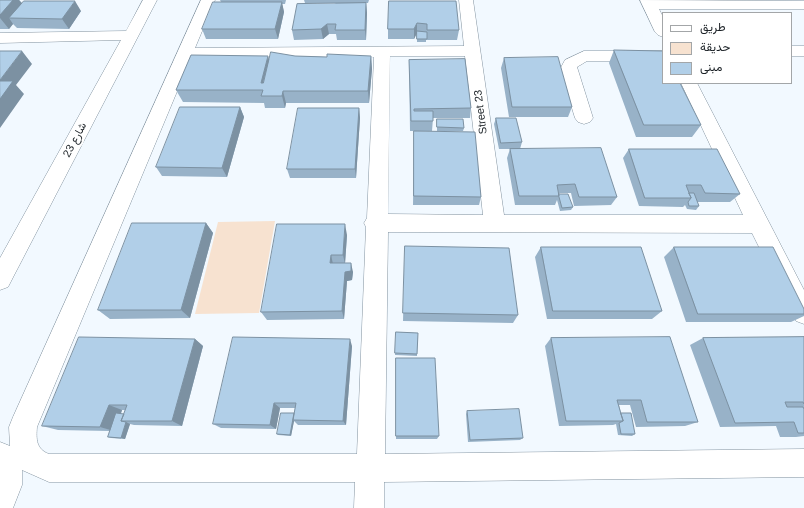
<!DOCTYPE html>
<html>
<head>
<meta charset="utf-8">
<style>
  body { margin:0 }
  #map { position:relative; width:804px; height:508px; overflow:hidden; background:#f2f9ff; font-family:Arial,Vazirmatn,sans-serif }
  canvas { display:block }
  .legend { position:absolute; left:662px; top:12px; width:130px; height:72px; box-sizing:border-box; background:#fff; border:1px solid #a3a6a8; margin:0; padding:5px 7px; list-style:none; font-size:12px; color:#1a2025 }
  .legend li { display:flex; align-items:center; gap:8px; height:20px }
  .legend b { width:20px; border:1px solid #a3a6a8 }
</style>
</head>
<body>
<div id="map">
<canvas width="804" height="508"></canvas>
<ul class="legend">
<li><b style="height:5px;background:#fff"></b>طريق</li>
<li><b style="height:11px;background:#f7e2d0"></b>حديقة</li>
<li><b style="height:11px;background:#b1cfe8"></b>مبنى</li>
</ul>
</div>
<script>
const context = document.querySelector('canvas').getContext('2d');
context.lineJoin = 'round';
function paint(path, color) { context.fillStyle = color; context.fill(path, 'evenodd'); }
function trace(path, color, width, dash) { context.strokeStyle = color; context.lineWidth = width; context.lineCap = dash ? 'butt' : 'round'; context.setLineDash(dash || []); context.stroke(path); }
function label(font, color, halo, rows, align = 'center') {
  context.font = font + ' Arial,Vazirmatn,sans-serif'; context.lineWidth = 4; context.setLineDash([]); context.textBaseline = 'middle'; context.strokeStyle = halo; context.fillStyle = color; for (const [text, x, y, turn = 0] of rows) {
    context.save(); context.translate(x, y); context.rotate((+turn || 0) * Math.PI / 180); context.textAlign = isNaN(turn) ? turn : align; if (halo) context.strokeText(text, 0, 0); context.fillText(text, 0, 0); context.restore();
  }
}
paint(new Path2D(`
  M275,221L259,313L195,314L218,222Z`), '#f7e2d0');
const street = new Path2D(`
  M143,0H157L8,287L0,290V258L121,40L0,43V33L126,31Z
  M201,0H215L195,48L464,46L459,0H473L504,215H743L681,83H697L804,290V324L796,321L752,233L388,232L385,454L804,449V477L384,482V508H354L355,482H49L22,470V485L13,508H0V442L10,446L9,427L13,417ZM390,56H465L483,215L388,214ZM374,57L367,218L364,223L366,227L357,454H49C36,449 36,439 37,427L191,58Z
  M640,0L804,1V9H659L663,17V37L658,35L655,32Z
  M791,46H804V56H791Z
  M584,51H663V61H587L577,67L593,118L590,122L584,124L578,122L575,118L560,69L565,60Z`);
trace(street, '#8393a0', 1);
paint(street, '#fff');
paint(new Path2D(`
  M0,0H19L22,3L81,11L69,29L17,28L13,24L9,29H0Z
  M220,0H286L285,4H282L284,12L278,39H206L202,29L221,2Z
  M304,0H369L368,3H366L367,13L366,40H337L336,34H329L323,39L294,40L292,30L336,3H305Z
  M389,1L459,30L457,40H426V42H417V33L414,39H388V29Z
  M614,50L701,125L692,137H636L609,63Z
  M295,56L327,57L371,56L372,69L369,103H286L285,108H265L264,103L183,102L176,90L269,59Z
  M504,58L572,107L568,117H509L501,68Z
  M409,60L471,108L470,118H433L432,131H410Z
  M240,107L244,117L227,177L162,176L156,167Z
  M359,108L360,118L356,178H290L287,169Z
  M496,118L522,142L520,149L617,197L611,205L574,206L571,193H559L573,207L571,210L560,211L557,200L555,205H515L507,158L510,149H499L494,124Z
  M437,119L464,128L463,131H437Z
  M414,131L481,197L479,205H413Z
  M629,149L740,194L730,202H697L699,206L696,210L687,209L685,205L683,207L639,206L623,158Z
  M206,223L213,233L190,318L110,319L98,310Z
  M347,235L345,263L353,272L352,280L347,281L344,319L267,320L261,312Z
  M405,246L518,315L513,323L403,321Z
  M541,247L662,311L652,319H547L535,257Z
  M674,247L804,309V316L791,322H686L664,257Z
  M396,332L418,333L417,356L395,355Z
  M804,337V436L796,437H780L776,426L720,427L690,345L703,338Z
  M551,338L698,422L685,426L636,427L630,405H619L621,413L635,434L632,436L618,435L616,424L613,425L559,426L545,346Z
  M195,339L203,346L182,426L134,425L130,424L125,439L111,438L108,437L110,431L58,430L42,426ZM122,410H125L124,414H121Z
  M352,346L346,425H298L294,421L291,436L278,435L277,434L294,414L295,408H280L276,429L221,428L213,424Z
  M467,411L523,438L520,440L468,442L466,414Z
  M396,436H439L437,439H396Z`), '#98b2c8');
paint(new Path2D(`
  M13,0H19L26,8L9,18L13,24L9,29L0,18V15Z
  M75,1L81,11L69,29L62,19Z
  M282,2L284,12L278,39L275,29Z
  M366,3L367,13L366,40L365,30Z
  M417,23V33L414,39V29Z
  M327,24L329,34L323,39L321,29Z
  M22,51L32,64L16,85L24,94L0,128V80Z
  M268,56L272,68L265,96L261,83Z
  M371,56L372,69L369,103L368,91Z
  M283,91L286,103L285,108L282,96Z
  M240,107L244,117L227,177L222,168Z
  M359,108L360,118L356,178L355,169Z
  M206,223L213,233L190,318L181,310Z
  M345,224L347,235L345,264L343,255Z
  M331,255L333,264L330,263Z
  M351,263L353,272L352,280L347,281L344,319L342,311L345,272Z
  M195,339L203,346L182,426L172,421Z
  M350,339L352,346L346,425L343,421Z
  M274,403L280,408L276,429L270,425Z
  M109,405L122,410L114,431L100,427Z
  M294,413L293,420L294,421L291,436L290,435Z
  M126,422L130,424L125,439L121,438Z`), '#7c91a2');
const building = new Path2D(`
  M0,0H13L0,15Z
  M24,1H75L62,19L9,18Z
  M389,1H456L459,30H427V24L417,23L414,29H388Z
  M213,2H282L275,29H202Z
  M366,3L365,30H335L336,24H327L321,29L292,30L297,4Z
  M417,31L427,32V39H417Z
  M614,50L663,51V83H680L701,125H644Z
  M0,51H22L0,80Z
  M271,52L295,56L327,57V54L371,56L368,91H283L282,96H261L263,90H176L191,55L268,56L261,83H263Z
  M558,57L572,107H512L504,58Z
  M465,59L471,108L414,109V111H433V121H411L409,60Z
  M0,81H13L0,99Z
  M180,107H240L222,168L156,167Z
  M298,108H359L355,169H287Z
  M496,118H516L522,142L501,143Z
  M437,119H463L464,128L437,127Z
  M414,131L475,132L481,197L414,196Z
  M601,148L617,197H579L575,184L557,185L559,196H519L510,149Z
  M629,149H717L740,194L705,193L701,185H686L691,198H645Z
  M689,193H694L699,206H689L688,202L691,198Z
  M559,194H568L573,207L562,208L559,197Z
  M132,223H206L181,310H98Z
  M277,224H345L343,255H331L330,263H351V271L345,272L342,311L261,312Z
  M405,246L509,248L518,315L403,313Z
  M541,247H641L662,311H553Z
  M674,247H773L804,309V314H698Z
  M396,332L418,333L417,354L395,353Z
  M79,337L195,339L172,421H121L127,405H109L100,427L42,426Z
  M233,337L350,339L343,421L293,420L296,403H274L270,425L213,424Z
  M670,337L698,422H647L641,400H617L623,421H566L551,338Z
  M804,337V404L803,402H785L787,407H803L804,409V433H798L794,422L735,423L703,338Z
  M396,358H435L439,436H396Z
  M519,409L523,438L470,440L467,411Z
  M116,413L124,414L121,421L126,422L121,438L108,437Z
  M281,413H294L290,435L277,434Z
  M621,413H631L635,434H621L619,423L623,421Z`);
paint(building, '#b1cfe8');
trace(building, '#7c91a2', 1);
label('11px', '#1a2025', '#fff', [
  ["Street 23",481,112,-97],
  ["شارع 23",75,140,-62]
]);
</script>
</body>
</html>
